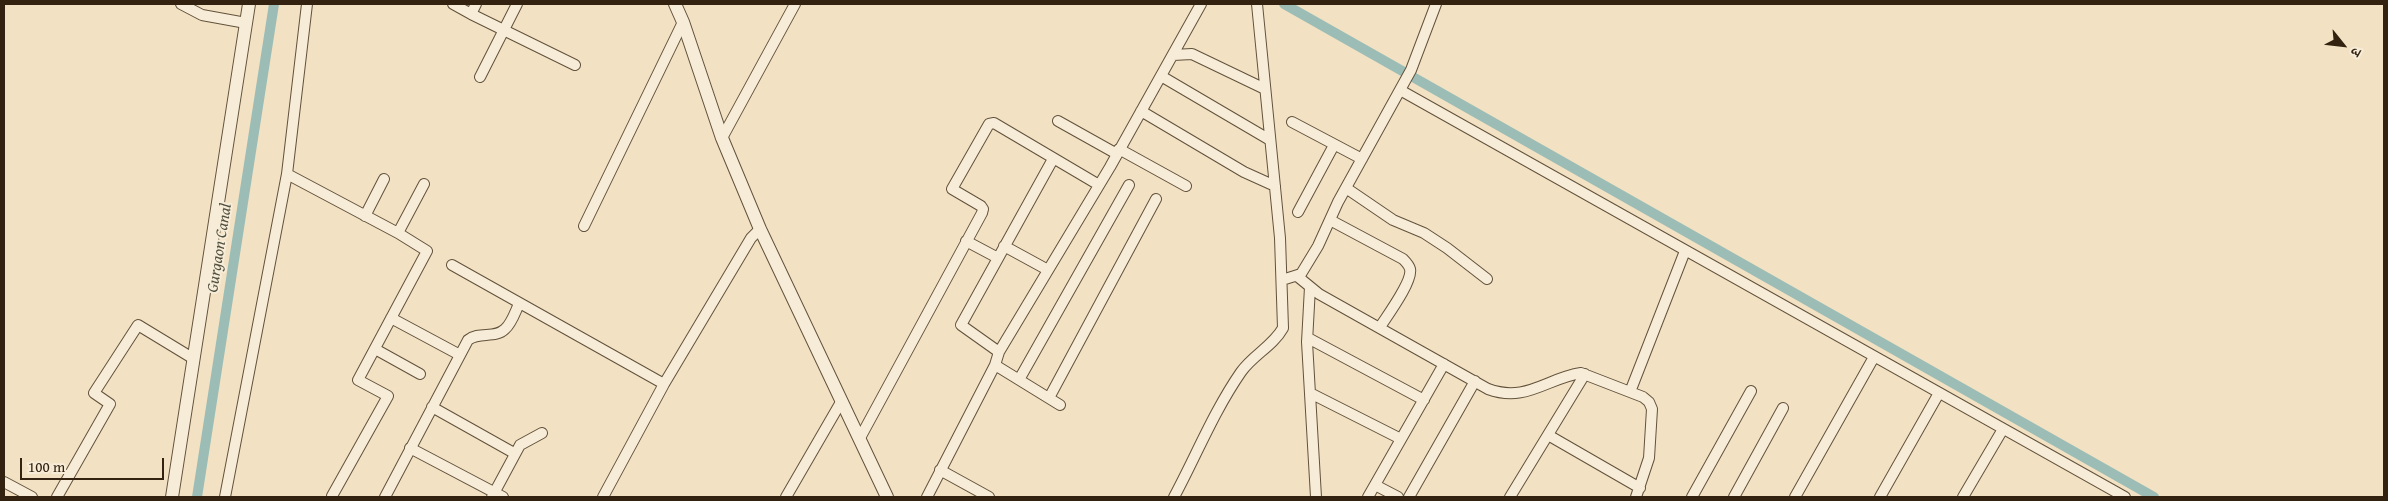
<!DOCTYPE html>
<html>
<head>
<meta charset="utf-8">
<style>
  body { margin:0 }
  #map { position:relative; width:2388px; height:501px; overflow:hidden; background:#f2e1c2; font-family:"Gentium Book Plus","Noto Serif Devanagari",serif }
  canvas { display:block }
  .frame { position:absolute; inset:0; border:5px solid #32220f; pointer-events:none }
  .north { position:absolute; left:2318px; top:20px; width:50px; height:50px; -webkit-text-stroke:4px #f7ecd7; paint-order:stroke; rotate:119deg; font-size:14px; font-weight:700; line-height:20px; text-align:center; color:#32220f }
  .north::after { content:''; display:block; margin:auto; width:18px; height:22px; background:#32220f; clip-path:polygon(50% 0,100% 100%,50% 72%,0 100%) }
  .scale { position:absolute; left:20px; top:458px; width:144px; height:22px; box-sizing:border-box; border:2px solid #32220f; border-top:0; padding-left:6px; font-size:15px; line-height:18px; white-space:nowrap; color:#32220f; -webkit-text-stroke:4px #f7ecd7; paint-order:stroke }
</style>
</head>
<body>
<div id="map">
<canvas width="2388" height="501"></canvas>
<div class="frame"></div>
<div class="north">उ</div>
<div class="scale">100 m</div>
</div>
<script>
const context = document.querySelector('canvas').getContext('2d');
context.lineJoin = 'round';
function trace(path, color, width, dash) { context.strokeStyle = color; context.lineWidth = width; context.lineCap = dash ? 'butt' : 'round'; context.setLineDash(dash || []); context.stroke(path); }
function label(font, color, halo, rows, align = 'center') {
  context.font = font + ' "Gentium Book Plus",serif'; context.lineWidth = 4; context.setLineDash([]); context.textBaseline = 'middle'; context.strokeStyle = halo; context.fillStyle = color; for (const [text, x, y, turn = 0] of rows) {
    context.save(); context.translate(x, y); context.rotate((+turn || 0) * Math.PI / 180); context.textAlign = isNaN(turn) ? turn : align; if (halo) context.strokeText(text, 0, 0); context.fillText(text, 0, 0); context.restore();
  }
}
trace(new Path2D(`
  M1284,4L2154,497
  M197,497L274,4`), '#9bbdb6', 10);
const minor = new Path2D(`
  M181,4L202,15L246,23
  M453,4L471,14
  M476,4L471,14L575,65
  M1173,55L1192,54L1265,89
  M1161,76L1270,140
  M480,77L517,4
  M1400,90L2125,497
  M1141,111L1244,172L1275,186
  M1058,121L1117,154
  M1292,122L1362,159
  M722,138L795,4
  M1119,149L1186,186
  M287,174L398,233L427,251L358,380L388,396L332,496
  M1346,188L1393,220L1424,233L1447,248L1487,279
  M1298,212L1334,145
  M365,216L384,179
  M1330,220L1403,259C1406,262 1409,265 1410,269C1413,281 1387,316 1380,327
  M584,226L683,22
  M398,233L424,184
  M966,241L998,258
  M1004,246L1048,270
  M452,265L664,384
  M1297,276L1319,294L1488,389C1526,403 1547,378 1581,373L1643,397L1649,402L1652,409L1649,458L1636,497
  M1282,280L1301,274L1318,246L1338,202L1411,70L1436,4
  M1310,287L1307,342L1316,497
  M391,318L460,355
  M1308,338L1424,400
  M375,349L420,374
  M999,352L961,325L1053,159
  M995,365L1060,405
  M1020,378L1129,185
  M1630,392L1685,251
  M1310,393L1401,439
  M1049,398L1156,199
  M432,407L514,453
  M1548,435L1640,488
  M860,438L982,213L983,209L981,206L952,189L989,124L994,123L1099,185
  M410,448L503,497
  M940,470L989,497
  M4,482L32,497
  M1375,485L1398,497
  M57,497L110,404L94,393L138,325L194,359
  M225,497L287,174L307,4
  M385,497L468,340C479,331 495,339 505,329C512,323 515,312 519,304
  M492,497L520,445L542,433
  M603,497L664,384L751,238L760,229
  M786,497L841,402
  M927,497L995,365L999,352L1110,167L1201,4
  M1174,497C1196,456 1214,411 1241,372C1253,355 1273,346 1283,328L1280,238L1257,4
  M1368,497L1444,364
  M1409,497L1475,381
  M1510,497L1585,374
  M1692,497L1751,391
  M1734,497L1783,408
  M1795,497L1874,357
  M1880,497L1939,393
  M1963,497L2003,429`);
const tertiary = new Path2D(`
  M675,4L683,22L722,138L760,229L887,497
  M172,497L249,4`);
trace(minor, '#62523c', 12);
trace(tertiary, '#62523c', 14);
trace(minor, '#f7ecd7', 10);
trace(tertiary, '#f7ecd7', 12);
label('italic 16px', '#525041', '#f7ecd7', [
  ["Gurgaon Canal",220,248,-81]
]);
</script>
</body>
</html>
